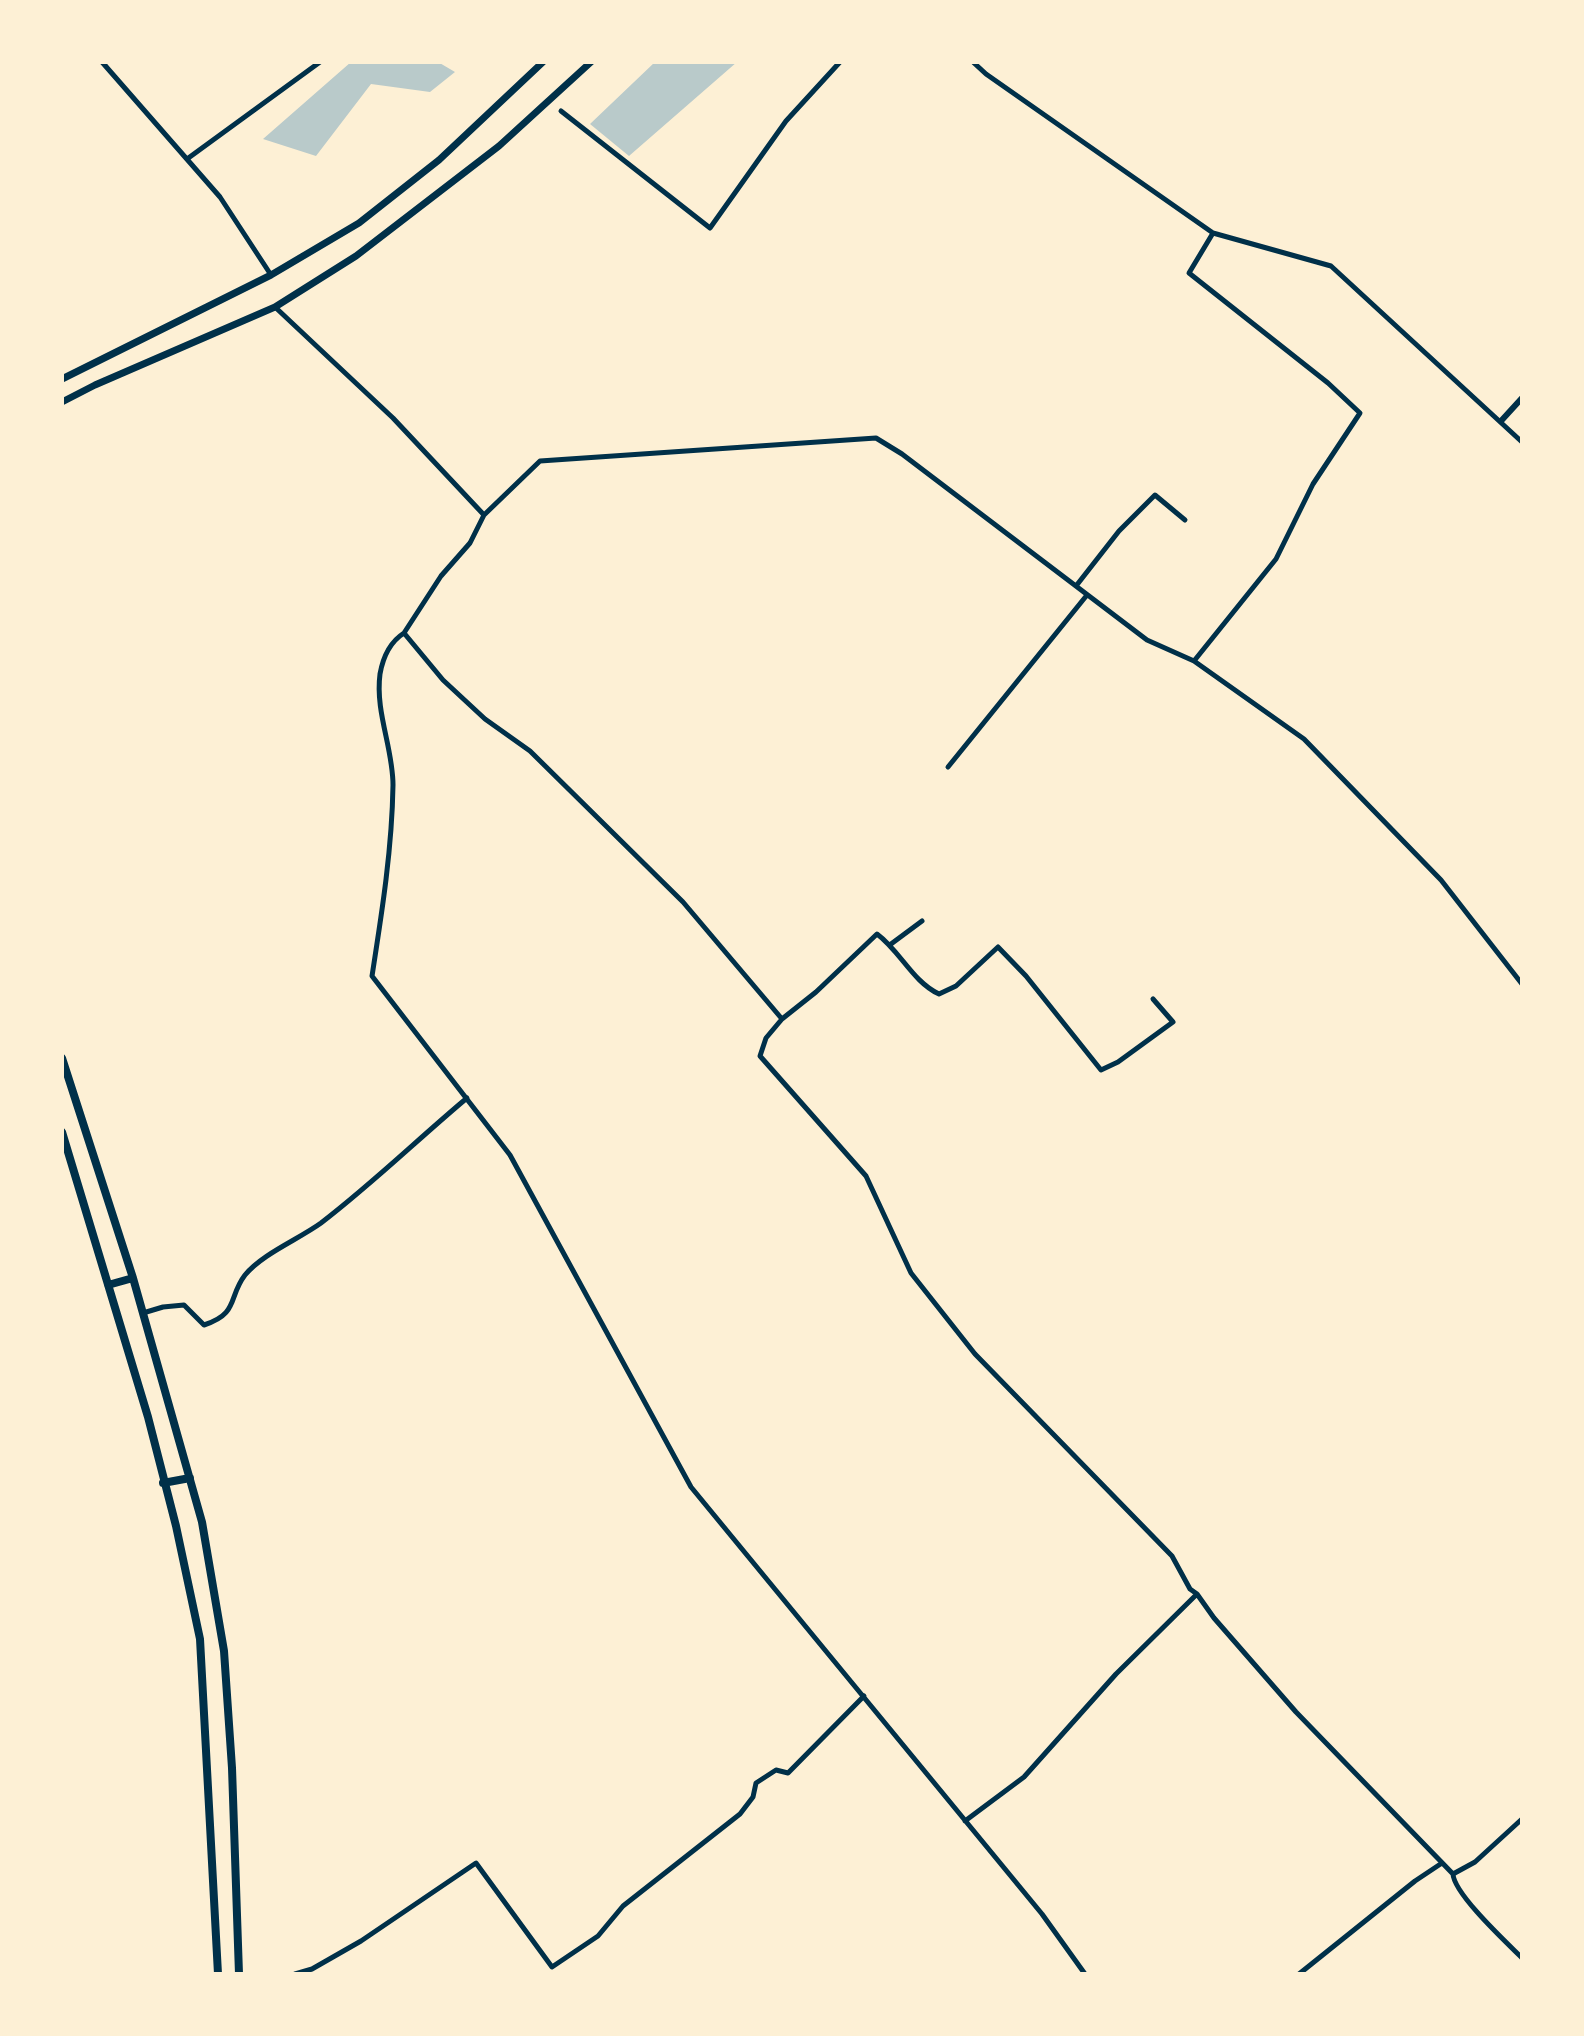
<!DOCTYPE html>
<html>
<head>
<meta charset="utf-8">
<style>
  body { margin:0 }
  #map { position:relative; width:1584px; height:2036px; overflow:hidden; background:#fdf0d5; font-family:"Fira Sans Condensed",sans-serif }
  canvas { display:block }
  .frame { position:absolute; inset:0; border:64px solid #fdf0d5; pointer-events:none }
</style>
</head>
<body>
<div id="map">
<canvas width="1584" height="2036"></canvas>
<div class="frame"></div>
</div>
<script>
const context = document.querySelector('canvas').getContext('2d');
context.lineJoin = 'round';
function paint(path, color) { context.fillStyle = color; context.fill(path, 'evenodd'); }
function trace(path, color, width, dash) { context.strokeStyle = color; context.lineWidth = width; context.lineCap = dash ? 'butt' : 'round'; context.setLineDash(dash || []); context.stroke(path); }
paint(new Path2D(`
  M351,62H438L455,72L430,92L371,84L316,156L263,139Z
  M655,62H737L629,156L590,124Z`), '#b9caca');
trace(new Path2D(`
  M102,62L220,197L271,275
  M973,62L986,74L1213,233L1331,266L1522,442
  M561,111L710,228L786,121L840,62
  M187,159L320,62
  M275,307L393,418L484,515
  M1076,586L1119,531L1155,495L1185,520
  M404,633C390,642 383,657 380,674C375,712 393,748 393,785C392,849 382,912 372,976L510,1155L691,1487L1042,1914L1085,1974
  M1194,661L1276,559L1313,484L1360,413L1328,383L1189,273L1213,233
  M948,767L1087,595
  M891,944L922,921
  M1522,984L1441,880L1304,739L1194,661L1147,640L902,454L876,438L540,461L484,515L470,543L441,576L404,633L443,680L485,719L530,751L683,902L782,1019L766,1038L760,1056L866,1176L911,1273L975,1354L1172,1556L1190,1589L1197,1594L1214,1618L1296,1712L1453,1874C1454,1894 1507,1943 1522,1958
  M782,1019L816,992L877,934C900,951 913,982 939,994L956,986L998,947L1026,976L1101,1070L1118,1062L1173,1022L1153,999
  M143,1313L163,1307L184,1305L204,1325C239,1314 228,1297 245,1275C262,1254 299,1239 321,1223C372,1184 418,1139 467,1098
  M965,1821L1024,1777L1116,1674L1197,1594
  M1453,1874L1475,1862L1522,1819
  M295,1974L312,1969L361,1941L476,1863L552,1967L598,1936L623,1906L740,1814L753,1797L756,1783L776,1770L788,1773L864,1696
  M1299,1974L1415,1881L1442,1863`), '#003049', 5);
trace(new Path2D(`
  M1501,421L1522,398`), '#003049', 6);
trace(new Path2D(`
  M62,379L271,275L359,223L439,160L543,62
  M62,402L95,385L275,307L356,256L499,146L591,62`), '#003049', 7);
trace(new Path2D(`
  M62,1058L133,1278L202,1522L224,1651L232,1768L239,1974
  M62,1132L148,1417L176,1526L200,1639L218,1974
  M108,1285L133,1278
  M163,1483L190,1478`), '#003049', 8);
</script>
</body>
</html>
